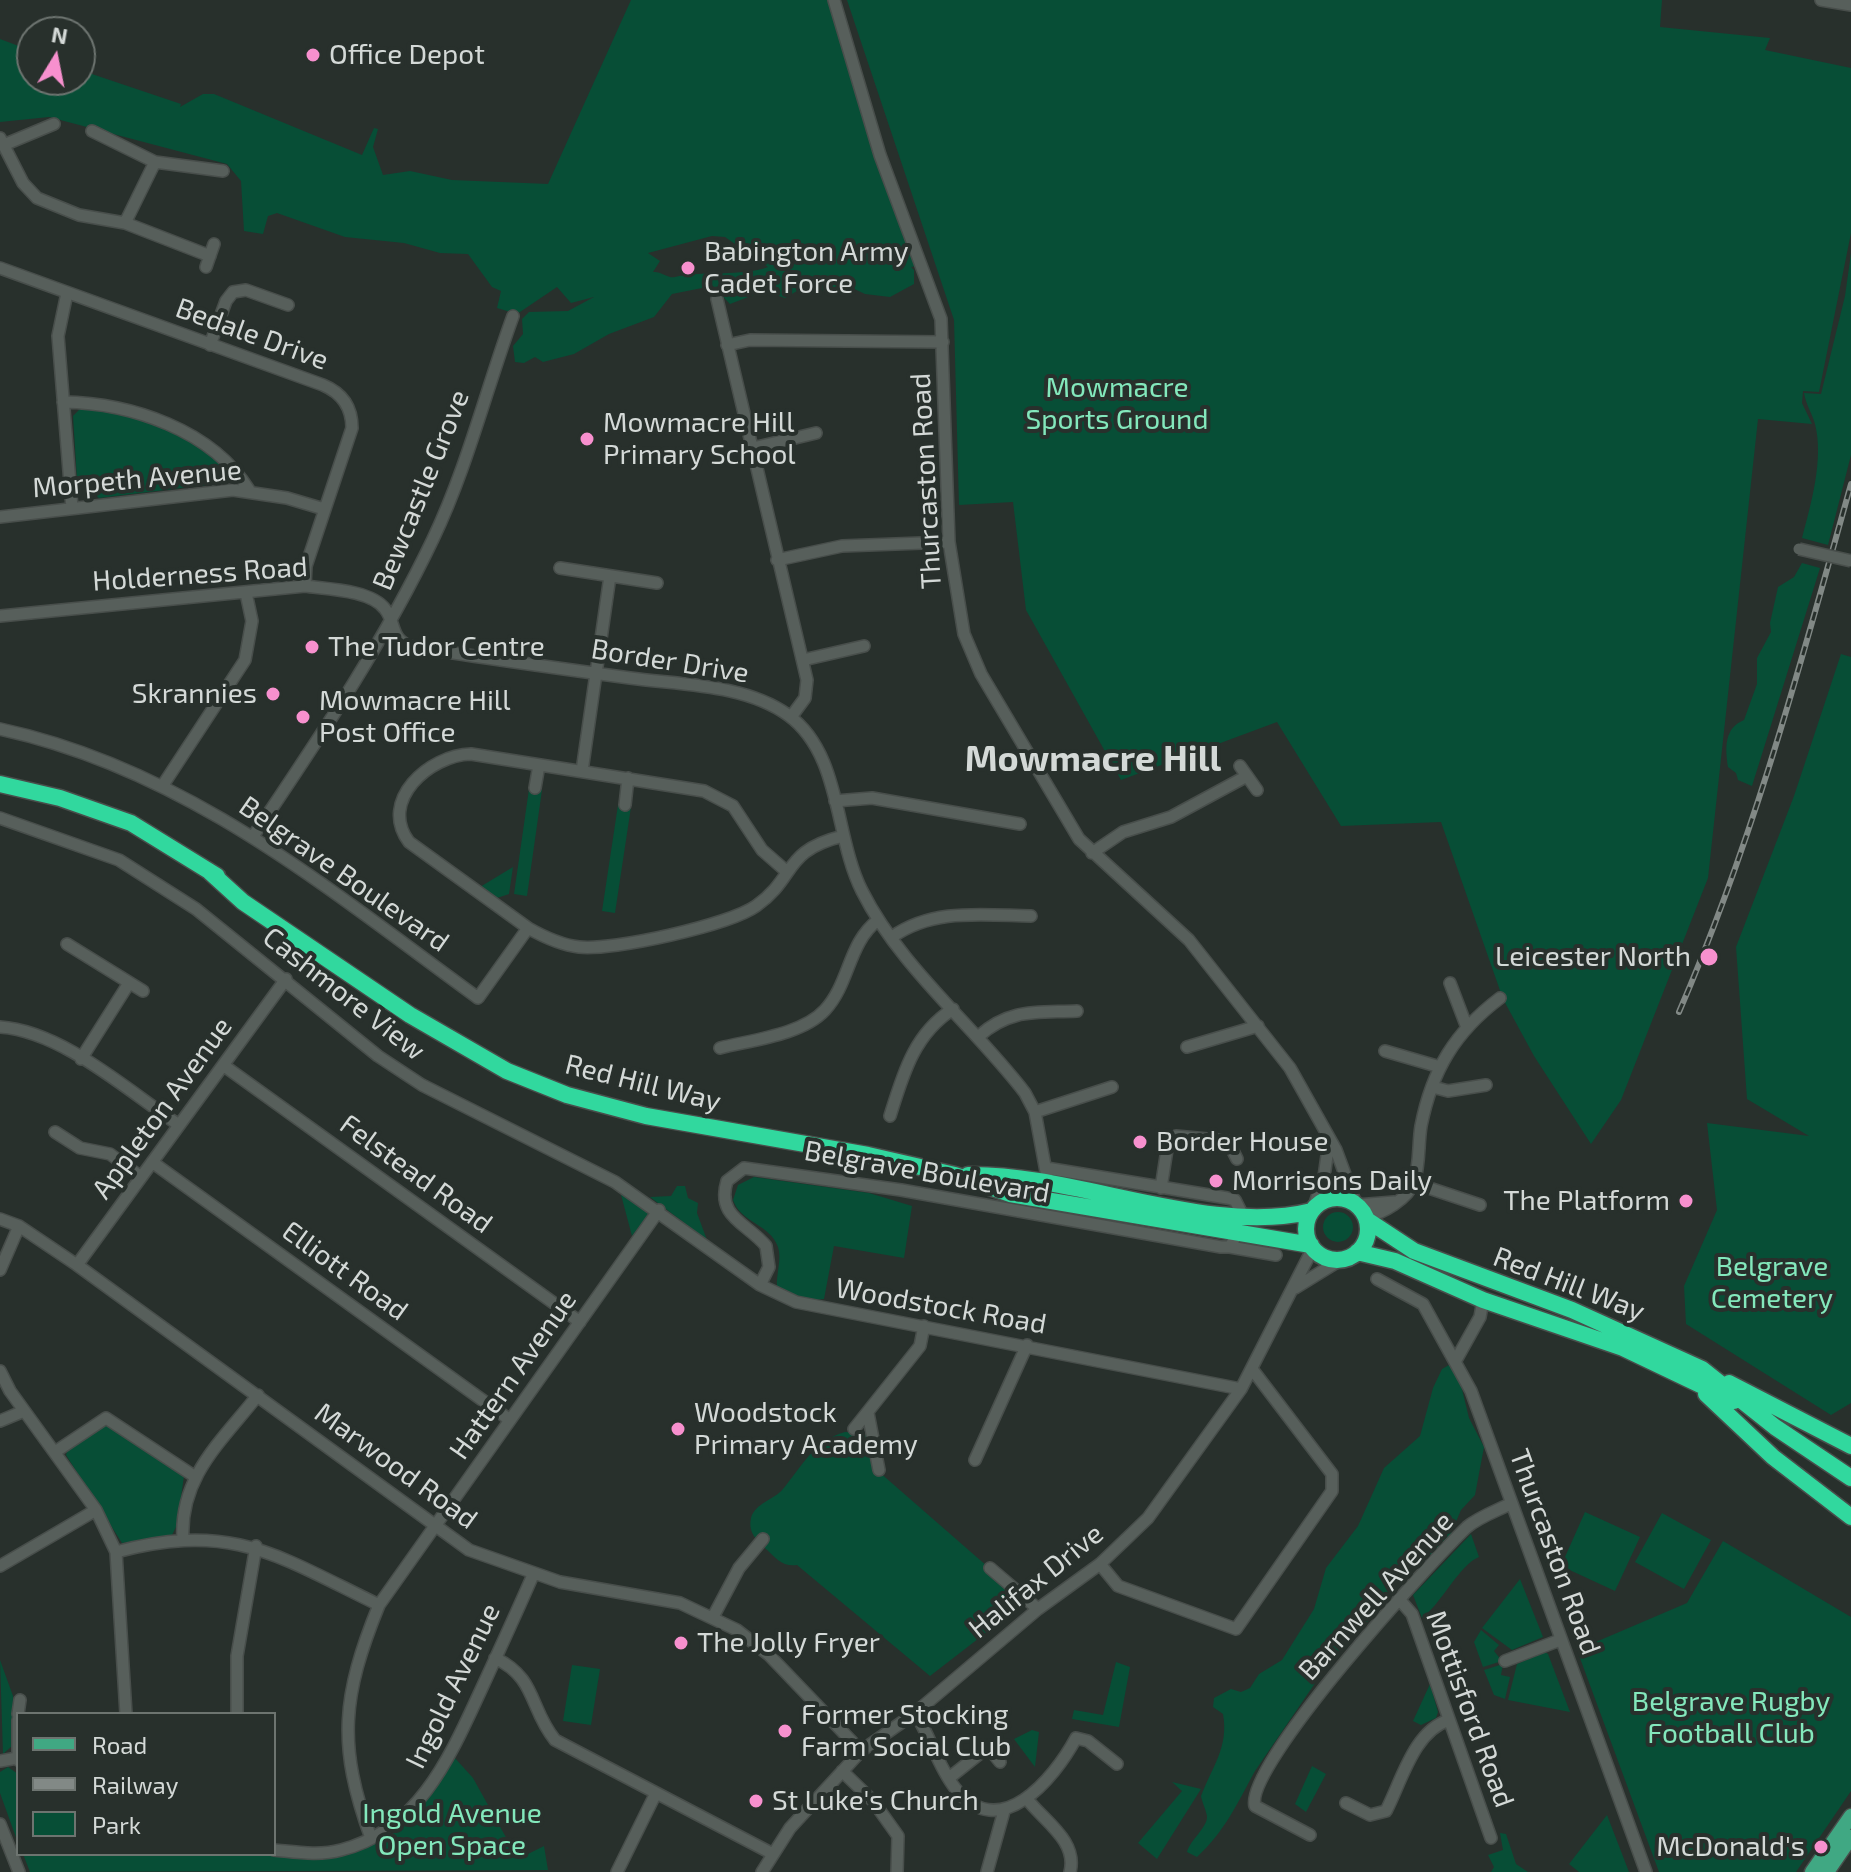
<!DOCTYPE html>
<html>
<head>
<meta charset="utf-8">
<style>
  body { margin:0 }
  #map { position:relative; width:1851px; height:1872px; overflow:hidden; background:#28302c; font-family:"Exo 2",sans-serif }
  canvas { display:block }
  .legend { position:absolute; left:16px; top:1712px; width:260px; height:144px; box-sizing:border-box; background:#28302c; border:2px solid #6d7470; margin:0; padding:10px 14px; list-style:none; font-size:24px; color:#d4d9d7 }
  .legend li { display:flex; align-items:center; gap:16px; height:40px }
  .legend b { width:40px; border:2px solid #6d7470 }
  .north { position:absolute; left:16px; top:16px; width:80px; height:80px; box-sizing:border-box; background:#28302c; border:2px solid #6d7470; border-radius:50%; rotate:10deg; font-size:22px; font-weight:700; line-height:32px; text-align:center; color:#d4d9d7 }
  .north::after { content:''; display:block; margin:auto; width:28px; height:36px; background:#f790ce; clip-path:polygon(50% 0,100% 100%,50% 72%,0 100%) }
</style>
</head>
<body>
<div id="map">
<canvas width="1851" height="1872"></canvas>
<ul class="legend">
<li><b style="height:10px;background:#40a883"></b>Road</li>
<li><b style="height:10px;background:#828986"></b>Railway</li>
<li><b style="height:22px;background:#074e36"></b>Park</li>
</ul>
<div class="north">N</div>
</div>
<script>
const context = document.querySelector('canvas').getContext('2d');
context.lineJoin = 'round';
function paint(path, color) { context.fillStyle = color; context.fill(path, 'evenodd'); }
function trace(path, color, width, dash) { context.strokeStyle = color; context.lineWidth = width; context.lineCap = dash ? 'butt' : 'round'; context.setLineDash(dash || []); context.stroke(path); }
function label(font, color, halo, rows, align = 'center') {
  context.font = font + ' "Exo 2",sans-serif'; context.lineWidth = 8; context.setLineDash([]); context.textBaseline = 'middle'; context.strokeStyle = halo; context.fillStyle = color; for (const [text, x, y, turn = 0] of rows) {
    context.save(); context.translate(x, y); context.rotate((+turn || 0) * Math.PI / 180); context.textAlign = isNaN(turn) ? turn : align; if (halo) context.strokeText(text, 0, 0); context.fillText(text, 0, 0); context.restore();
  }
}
paint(new Path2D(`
  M631,0H827L838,25L876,160L917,266L911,267L914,270V284L890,297L865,294L848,286L818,291L809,284L785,298L764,291L730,304L709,282L707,287L672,294L654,317L609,334L574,354L543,362L535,357L524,363L515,362L513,346L523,334L522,319L529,312L568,311L594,297L571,303L557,287L517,314L497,308L501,291L492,287L468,254L440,253L404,243L345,237L277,213L268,216L263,234L244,231L241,181L227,164L49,117L0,122V39L32,51V80H80V70L181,104L180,107L203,94H214L362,155L374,128L378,129L373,147L383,175L410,171L452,180L548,184ZM712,236L725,237L768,267C741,277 705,270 675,277C669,279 661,271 653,272L660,261L648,253Z
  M847,0H1662L1660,27L1770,38L1765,50L1851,68V233L1819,392L1803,391L1802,403L1812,424L1758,419L1708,878L1621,1100L1591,1144L1534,1056L1503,999L1441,822L1341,826L1277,722L1121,780L1026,610L1013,502L959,505L954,320Z
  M1851,253V455L1828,545L1802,538C1811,504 1824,459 1815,424C1812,413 1806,405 1804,393L1821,394L1845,296Z
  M105,407C151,422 200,437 231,475V482L99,498L77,479L73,416L81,408Z
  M1802,563L1820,568L1752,786L1738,780L1736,773L1728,767C1725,748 1724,728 1744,720L1757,684V658L1771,632L1770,623L1778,587L1794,577Z
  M1841,654L1851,657V1403L1831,1415L1686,1324L1684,1286L1717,1210L1707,1123L1809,1136L1747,1099L1736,947L1794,796Z
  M529,789L542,790L527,896L514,894Z
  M618,805L631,807L615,913L602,911Z
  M513,867L509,894L497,898L480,887Z
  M754,1177L869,1193L912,1206L904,1258L834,1246L824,1299L796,1302L777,1287C776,1274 782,1259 778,1247C770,1224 741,1223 733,1200L738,1185Z
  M677,1186H685L688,1198L698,1203L697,1213L707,1240L650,1197L671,1196Z
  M620,1191L651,1211L632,1236Z
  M1323 1227a15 15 0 1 1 30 0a15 15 0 1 1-30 0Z
  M1449,1365L1459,1377L1469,1418L1484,1447L1475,1495L1461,1510L1449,1538L1433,1554L1397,1577L1388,1601L1335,1654L1255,1771C1237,1804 1225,1831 1197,1857L1187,1852C1190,1840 1208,1827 1207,1816C1206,1810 1202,1802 1201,1796C1212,1767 1229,1747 1223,1714L1213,1707L1214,1698L1231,1689L1241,1692L1250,1688L1259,1674L1282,1660L1314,1609L1326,1568L1358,1526L1384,1468L1420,1436L1433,1388L1442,1369Z
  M108,1420L184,1476L177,1525L172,1535L122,1543L66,1455L68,1449Z
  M845,1432L867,1433L878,1471L1019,1594L1018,1608L930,1676L797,1565C782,1567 776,1558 766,1549C756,1539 748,1533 751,1518C755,1503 774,1500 783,1489C802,1466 814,1441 845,1432Z
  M1585,1512L1640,1537L1615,1591L1561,1566Z
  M1662,1513L1711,1540L1684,1589L1635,1562Z
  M1471,1534L1479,1557C1460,1564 1442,1603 1422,1618L1413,1595Z
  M1723,1541L1851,1617V1791L1796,1872H1659L1577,1650L1687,1603Z
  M1520,1579L1543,1637L1512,1650L1482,1628Z
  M1481,1630L1499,1645L1494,1651L1502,1661L1483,1667L1474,1642Z
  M1545,1652L1548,1654L1570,1712L1508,1700L1517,1664Z
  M0,1660L13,1696L12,1746L3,1754Z
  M1116,1662L1130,1667L1119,1727L1072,1719L1074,1710L1103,1715Z
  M1503,1664L1501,1675L1510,1677L1505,1699L1494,1695L1484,1670Z
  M572,1665L600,1669L591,1725L563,1721Z
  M1430,1684L1438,1712L1436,1718L1421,1725L1413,1721Z
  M1032,1730L1039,1732L1035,1767L1014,1739Z
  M454,1757L473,1778L518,1859L544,1846L548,1870L30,1872L23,1854H260L302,1858L342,1855L430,1794Z
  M1312,1766L1326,1774L1306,1812L1295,1804Z
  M8,1767L18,1774V1843L0,1793V1772Z
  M1172,1782L1201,1789L1157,1859L1138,1843L1182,1791Z
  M1607,1815L1629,1872H1579L1569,1864Z
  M1500,1833L1506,1834L1516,1864L1528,1872H1491L1494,1867L1488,1855L1503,1850Z`), '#074e36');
const minor = new Path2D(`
  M834,0L880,155L941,319L949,542L964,634L981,674L1079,839L1189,940L1290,1068L1336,1150L1356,1204
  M1821,0L1851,5
  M92,131L155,162L223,171
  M0,138L23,183L37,198L79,215L125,223L210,256
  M6,144L54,124
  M125,223L155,162
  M206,267L214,244
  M0,268L323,385C342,393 352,407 352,428L306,566L305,586
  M67,293L58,336L72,508
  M717,299L807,680L805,698L791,717
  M210,345L226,301L233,292L246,290L288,305
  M727,345L750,340L943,342
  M63,402C131,403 212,430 249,490
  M753,448L816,433
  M0,517L233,490L287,498L324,509
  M777,560L842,546L949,542
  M560,568L657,583
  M0,616L305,586C327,589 371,590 385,609C396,623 390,637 409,646C482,658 556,668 630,678C681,685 745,684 788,715C842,754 834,836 862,891C900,967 973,1025 1025,1093L1035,1112L1049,1188
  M803,660L864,646
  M0,729C186,769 328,889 478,998L528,928C544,937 561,945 579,947C613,951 729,925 756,906C797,877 782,851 843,836
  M1240,766L1257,790
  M582,771L610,576
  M163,785L245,660L252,621L246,593
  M535,788L539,765
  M835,801L872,798L1020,824
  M625,805L628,778
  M0,818L119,860L196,909L378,1056L422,1085L615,1182L760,1285L796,1302L1241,1389
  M254,835C319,738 382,646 433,539C467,468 486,390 513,316
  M1092,853L1123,832L1171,817L1247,776
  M528,928L409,842C378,801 429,755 471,754L704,791L733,806L762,850L786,871
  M892,937C933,908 981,915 1031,916
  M67,944L143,991
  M1450,983L1466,1025
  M0,1027C62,1031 128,1091 179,1125
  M979,1036C1010,1008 1037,1013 1077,1011
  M1187,1047L1258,1026
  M720,1048C751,1040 802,1035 825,1010C850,983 848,943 878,920
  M1385,1051L1440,1067
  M81,1059L129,983
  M223,1065L580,1322
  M1433,1087L1448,1091L1486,1085
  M1035,1112L1112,1087
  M890,1116C903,1074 914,1034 953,1009
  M55,1132L80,1148L110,1154L141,1177
  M152,1162L510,1420
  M1046,1168L1227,1198L1235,1200L1243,1216
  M1414,1183L1480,1205
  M1161,1188L1168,1143L1176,1136L1228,1141L1237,1159
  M1357,1205L1394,1202
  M1313,1209L1324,1177L1329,1141
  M1366,1217C1383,1213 1408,1199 1414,1182C1420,1165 1418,1144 1421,1126C1432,1070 1455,1032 1500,998
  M0,1219L19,1226L77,1265L469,1550L560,1582L680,1603L737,1630L769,1655L861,1751
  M1230,1247L1276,1255
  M77,1265L286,979
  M0,1270L19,1226
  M1377,1279L1423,1304L1471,1391L1646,1872
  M760,1285L769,1267L766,1246C747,1223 716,1217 727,1181L744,1168L901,1190L1221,1247H1230L1238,1232
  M1295,1288L1342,1259
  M1456,1360L1480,1317L1483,1300
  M0,1371L10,1391L96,1510L116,1552L126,1714
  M868,1413L879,1470
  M0,1421L24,1411
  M854,1429L920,1346L924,1326
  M55,1452L106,1418L194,1476
  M975,1460L1027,1345
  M183,1540C179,1477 221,1442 258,1395
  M116,1552C233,1521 278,1556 379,1605
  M1100,1564L1118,1586L1236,1629L1332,1491V1474L1252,1369
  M0,1566L96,1510
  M990,1568L1038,1609
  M1399,1599L1412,1614L1491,1838
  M713,1617L739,1568L763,1539
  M495,1658C537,1678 529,1708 555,1740L773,1854
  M1505,1661L1560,1640
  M915,1713C931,1737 937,1765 955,1788C999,1845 1054,1779 1076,1738L1088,1741L1117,1764
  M18,1714L20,1700
  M237,1714V1656L256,1546
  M18,1720V1760
  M0,1761L17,1758
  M842,1771L873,1801L898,1836L897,1872
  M949,1778L988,1747L1000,1762
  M1027,1799C1044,1821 1078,1841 1070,1872
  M1346,1803L1370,1815L1386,1811C1402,1780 1414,1731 1449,1720
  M0,1824L19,1872
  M1310,1835L1255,1806C1243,1767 1431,1561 1467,1527C1479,1517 1496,1511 1510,1504
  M371,1838C337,1745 342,1696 379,1605L659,1210
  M274,1850C296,1852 319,1856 341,1850C418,1831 450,1757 480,1692C498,1653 516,1614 533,1575
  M617,1872L656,1793
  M762,1872L790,1828L861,1751L915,1713L1038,1609L1100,1564L1148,1518L1241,1389L1313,1248
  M987,1872L1004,1811`);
const major = new Path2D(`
  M1812,1872L1851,1816
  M1827,1872L1851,1837`);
const highway = new Path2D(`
  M0,784L60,798L131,823L217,876
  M210,872L243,902L410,1015L507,1071L567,1095L646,1116L868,1155L955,1175L1010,1194L1311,1245
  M968,1175C1075,1173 1209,1237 1312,1211
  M1306 1229a31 31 0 1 1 62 0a31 31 0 1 1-62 0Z
  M1367,1220L1414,1251L1572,1310L1702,1369L1775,1427L1851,1478
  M1357,1252L1395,1261L1483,1300L1623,1348L1734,1401
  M1729,1383L1851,1446
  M1706,1394L1773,1457L1851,1517`);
trace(minor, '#484e4b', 14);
trace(major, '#484e4b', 17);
trace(highway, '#484e4b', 19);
trace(minor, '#575f5b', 11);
trace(major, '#40a883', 14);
trace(highway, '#31d89e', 16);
const rail = new Path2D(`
  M1679,1012C1753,841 1801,663 1851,484`);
trace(rail, '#828986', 6);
trace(rail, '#28302c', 3, [9]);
const minorBridge = new Path2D(`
  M1799,549L1851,561`);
trace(minorBridge, '#484e4b', 14, []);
trace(minorBridge, '#575f5b', 11);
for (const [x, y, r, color] of [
  [313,55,8,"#f790ce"],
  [688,268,8,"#f790ce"],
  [587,439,8,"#f790ce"],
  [312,647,8,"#f790ce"],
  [273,694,8,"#f790ce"],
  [303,717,8,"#f790ce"],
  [1709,957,10,"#f790ce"],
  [1140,1142,8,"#f790ce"],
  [1216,1181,8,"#f790ce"],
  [1686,1201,8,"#f790ce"],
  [678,1429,8,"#f790ce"],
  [681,1643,8,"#f790ce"],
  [785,1731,8,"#f790ce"],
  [756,1801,8,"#f790ce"],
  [1821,1847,8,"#f790ce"]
]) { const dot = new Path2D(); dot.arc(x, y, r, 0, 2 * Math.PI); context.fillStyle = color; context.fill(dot); trace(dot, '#28302c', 3); }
label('28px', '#d4d9d7', '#28302c', [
  ["Office Depot",329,55],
  ["Babington Army",704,252],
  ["Cadet Force",704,284],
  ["Mowmacre Hill",603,423],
  ["Primary School",603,455],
  ["The Tudor Centre",328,647],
  ["Skrannies",257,694,"right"],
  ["Mowmacre Hill",319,701],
  ["Post Office",319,733],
  ["Leicester North",1691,957,"right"],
  ["Border House",1156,1142],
  ["Morrisons Daily",1232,1181],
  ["The Platform",1670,1201,"right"],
  ["Woodstock",694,1413],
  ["Primary Academy",694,1445],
  ["The Jolly Fryer",697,1643],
  ["Former Stocking",801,1715],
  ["Farm Social Club",801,1747],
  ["St Luke's Church",772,1801],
  ["McDonald's",1805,1847,"right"]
], 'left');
label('28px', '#d4d9d7', '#28302c', [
  ["Bedale Drive",252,334,20],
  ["Morpeth Avenue",137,479,-5],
  ["Thurcaston Road",926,481,-93],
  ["Bewcastle Grove",421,490,-68],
  ["Holderness Road",200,574,-4],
  ["Border Drive",670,661,9],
  ["Belgrave Boulevard",344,874,35],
  ["Cashmore View",344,994,38],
  ["Red Hill Way",643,1083,14],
  ["Appleton Avenue",162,1108,-54],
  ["Belgrave Boulevard",927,1172,10],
  ["Felstead Road",416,1174,36],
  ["Elliott Road",345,1271,36],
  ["Red Hill Way",1569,1284,21],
  ["Woodstock Road",941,1306,10],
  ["Hattern Avenue",513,1375,-55],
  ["Marwood Road",396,1466,36],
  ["Thurcaston Road",1555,1552,70],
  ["Halifax Drive",1036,1581,-39],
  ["Barnwell Avenue",1376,1596,-48],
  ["Ingold Avenue",453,1686,-64],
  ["Mottisford Road",1470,1709,70]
]);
label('28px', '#83e8bc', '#28302c', [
  ["Mowmacre",1117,388],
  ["Sports Ground",1117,420],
  ["Belgrave",1772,1267],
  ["Cemetery",1772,1299],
  ["Belgrave Rugby",1731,1702],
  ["Football Club",1731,1734],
  ["Ingold Avenue",452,1814],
  ["Open Space",452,1846]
]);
label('bold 36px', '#d4d9d7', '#28302c', [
  ["Mowmacre Hill",1093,759]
]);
</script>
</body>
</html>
